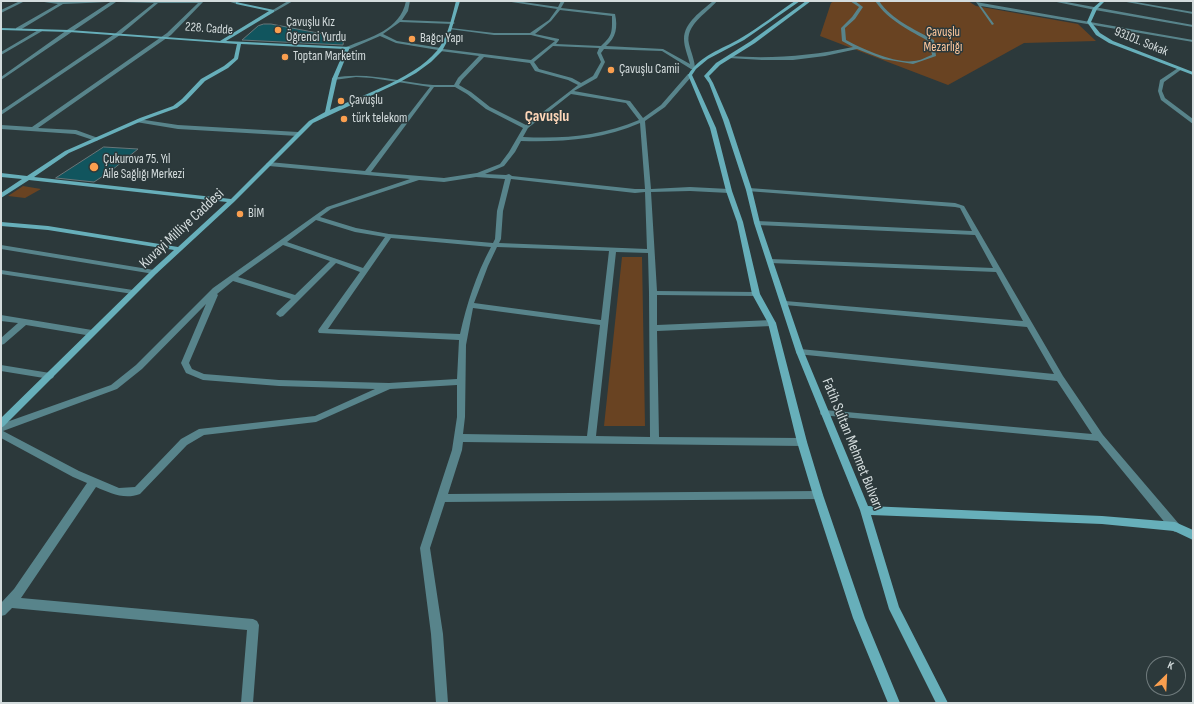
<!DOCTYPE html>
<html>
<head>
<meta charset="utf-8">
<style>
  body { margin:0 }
  #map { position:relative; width:1194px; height:704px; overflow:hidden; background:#2c393b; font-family:"Sofia Sans Condensed",sans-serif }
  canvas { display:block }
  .frame { position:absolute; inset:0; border:2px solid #d4dcdd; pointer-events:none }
  .north { position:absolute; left:1146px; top:656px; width:40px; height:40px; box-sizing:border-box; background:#2c393b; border:1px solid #6f7a7c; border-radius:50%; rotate:24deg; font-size:11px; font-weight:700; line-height:16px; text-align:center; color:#d4dcdd }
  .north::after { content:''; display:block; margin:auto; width:14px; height:18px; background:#fa9f4f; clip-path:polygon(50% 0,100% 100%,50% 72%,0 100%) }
</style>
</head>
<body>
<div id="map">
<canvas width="1194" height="704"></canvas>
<div class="frame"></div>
<div class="north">K</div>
</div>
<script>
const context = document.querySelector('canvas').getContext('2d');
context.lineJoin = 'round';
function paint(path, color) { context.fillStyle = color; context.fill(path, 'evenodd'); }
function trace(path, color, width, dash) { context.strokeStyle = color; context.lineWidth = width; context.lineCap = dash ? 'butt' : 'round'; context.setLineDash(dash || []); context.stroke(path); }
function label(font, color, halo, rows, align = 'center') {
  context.font = font + ' "Sofia Sans Condensed",sans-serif'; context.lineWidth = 3; context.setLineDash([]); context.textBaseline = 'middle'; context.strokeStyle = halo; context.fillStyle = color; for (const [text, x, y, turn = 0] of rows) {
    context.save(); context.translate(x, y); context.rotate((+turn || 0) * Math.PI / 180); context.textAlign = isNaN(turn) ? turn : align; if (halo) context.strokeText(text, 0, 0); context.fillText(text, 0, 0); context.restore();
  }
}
paint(new Path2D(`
  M834,1H968L976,6L1078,24L1096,41L1024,43L948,85L820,36L831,3Z
  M23,186L41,189L25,198L8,196Z
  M622,257H642L645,426H604Z`), '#694322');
const building = new Path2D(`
  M264,24H271L344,38L343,45L242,40L258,26Z
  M104,147L138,149L112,170L94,182L56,178Z`);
paint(building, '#11555e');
trace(building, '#69777a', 1);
paint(new Path2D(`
  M20,1H25L1,13V10Z
  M37,1H204L171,35L38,128L76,130L98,138V140L96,141L75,134L1,129V125L32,127L167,33L198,3H158L120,35L1,115V111L116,33L154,3L116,2L1,80V77L67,30L110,2L63,4L20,30H16V28L58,4Z
  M227,1H234L239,3L237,4Z
  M288,1H293L274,12L271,11Z
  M406,1H410L408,11L402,20L453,22L455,23L453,24L400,22L383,34L397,41L441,48L443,49L531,60L555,41L531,35H494L449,29L451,28L494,33H530L549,20L557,9L505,1H516L558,7L561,1H565L561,8L615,14C618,27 616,38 606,46L663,49L690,64C688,56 684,47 684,39C684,22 702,11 713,1H717C706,14 685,25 689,44C691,52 695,61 695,69H691L662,51L604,49L601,53L605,62L597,78L574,91L630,101L643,118L661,105L688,74H692V76L665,107L645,121L651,189L690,187L729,189L732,191L729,193L690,191L651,192L657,291L756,292L760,294L756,296L657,295V325L772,320L776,323L772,326L657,331L659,437L802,438L805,439L807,442L805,445L802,446L463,442L462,450L448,494L818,491L821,492L823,495L821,498L818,499L445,502L430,548L443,634L448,703H436L431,634L420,548L452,450L457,417V385L390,389L316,422L204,435L187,445L140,494C124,500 110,493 96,487L21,598L253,619L257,621L259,625L253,703H241L247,630L12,608L5,615L1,616V603L14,589L87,483L73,477L1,438V424L111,385L136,365L213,288L327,207L410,179L269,166L266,164L269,162L365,171L430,87L372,78L356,77L334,80L332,79V78C369,71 397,82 433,85C440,85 447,85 454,85L458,78L479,56L440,51L438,50L396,43L380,36L350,49H346V47C371,37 400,30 406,1ZM560,10L612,16C612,32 613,35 601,46L556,44L559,40V39L535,34L551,21ZM553,46L599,48L597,53L601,62L593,76L581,83L572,78L539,69L534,62ZM484,57L530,63L535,71L568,80L578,85L526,125L490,107L471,92L459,85L462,80ZM434,87H455L467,94L486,109L523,128L509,152L500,164L477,173L444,178L371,172ZM571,94L626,103L639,120C602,136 563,139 523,137L528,128ZM640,123L645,189H635L512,176L509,174L506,175L485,174L504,166L515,152L521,141C561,142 602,140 640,123ZM476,177L505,179L497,211L495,239L493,243L389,234L356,228L320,217L331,209L419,180L444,182ZM511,179L635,193L645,192L647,249L499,243L501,239L503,211ZM316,220L355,232L385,237L363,268L287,242ZM391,238L491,247C476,275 467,303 460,334L328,329ZM283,245L330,261L295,295L238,277ZM497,247L609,251L601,320L474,303L488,266ZM616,252L648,253L649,293L650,437L596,436ZM336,263L360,272L319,329L318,331L319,333L459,340L457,379L389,383L279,380L204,374L192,369L189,363L218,295L217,294L233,281L291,299L277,312L276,314L280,317L283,316ZM206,304L181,363L186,373L203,380L279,386L375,389L315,416L199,429L181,439L135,487L119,488L79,471L3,431L117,389L142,369ZM473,308L600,325L587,436L463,434L465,417L466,345Z
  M850,1H855L863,7L855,19L845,28L846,40C862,49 896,64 914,61C920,61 926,57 932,55L930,42C909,30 889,21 875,1H879C892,20 914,29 934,40L936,56L913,64L883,59L857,49L825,56L793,60H762L729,58L727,57L729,56C771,59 812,56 853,47L842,41L841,28L852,17L859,7Z
  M1052,1H1061L1193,25V27L1095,10Z
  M1121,1H1130L1193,12V14Z
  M976,2L1193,40V42L981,6L994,24L992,25Z
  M40,29L44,30L1,55V52Z
  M1178,68L1182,69L1164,82L1162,91L1165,98L1193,119V124L1161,100L1158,91L1160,80Z
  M138,119L178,125L298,132L301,134L298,136L178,129L136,122L135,121Z
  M749,188L955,203L964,206L1063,376L1103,435L1179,524L1180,527L1179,530L1175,532L1171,530L1098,441L821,415L820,413L821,411L824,410L1092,434L1057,381L797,354L796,352L797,350L800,349L1054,374L1027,327L785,305L781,303L785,301L1023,321L996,272L770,263L767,261L770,259L993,268L975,235L757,225L754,223L757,221L972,231L960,208L955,207L747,191L746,190Z
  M1,245L154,270L158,272L154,274L1,249Z
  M1,270L133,290L137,292L133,294L1,274Z
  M1,315L92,330L96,333L92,336L26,325L4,344L1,345V338L18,323L1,321Z
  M1,365L50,373L53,374L54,376L53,378L50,379L1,371Z`), '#58848b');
paint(new Path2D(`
  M456,1H460L449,38L442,51L431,62L416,73L400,82L313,123L234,202L156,274L4,426L1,428V418L152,270L174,250L48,230L1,226V222L48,226L178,247L227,202L29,180L1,198V193L22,179L1,177V173L27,176L65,151L140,118L173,106L182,99L201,79L224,66L234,58L237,44L69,32L1,30V28L69,30L220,41L269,11L236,4V2L274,10V12L226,41L350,47L337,79L330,110C362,95 422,76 441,45C449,32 452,16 456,1ZM241,44L345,49L332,79L325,112L309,121L231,199L34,177L69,153L144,120L177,108L186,101L205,81L228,68L238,59Z
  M795,1H800L744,40L708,59L696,69L692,75L716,128L732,191L743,222L760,294L776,323L807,442L823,495L865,618L900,703H888L853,618L813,495L797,442L768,323L752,294L737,222L726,191L710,128L688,75C700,55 721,50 741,38C760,27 777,13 795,1Z
  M806,1H811L755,43L720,65L709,76L713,83L729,120L752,190L760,223L804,352L868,506L1102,516L1175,522L1193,530V540L1174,531L1102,524L871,515L899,607L948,703H936L889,609L860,510L796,352L754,223L746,190L723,120L709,83L704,76L716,63L751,41Z
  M1101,1H1105L1097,9L1091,22L1100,33L1113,41L1193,72V75L1109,43L1096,35L1087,22L1093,8Z`), '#67afba');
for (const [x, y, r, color] of [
  [278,30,4,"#fa9f4f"],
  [412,39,4,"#fa9f4f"],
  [285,57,4,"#fa9f4f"],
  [611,70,4,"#fa9f4f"],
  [341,101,4,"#fa9f4f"],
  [344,119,4,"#fa9f4f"],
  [94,167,5,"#fa9f4f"],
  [240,214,4,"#fa9f4f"]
]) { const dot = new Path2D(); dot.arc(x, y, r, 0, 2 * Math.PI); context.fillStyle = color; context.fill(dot); trace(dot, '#2c393b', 1.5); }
label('13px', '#d4dcdd', '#2c393b', [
  ["Çavuşlu Kız",286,23],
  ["Öğrenci Yurdu",286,38],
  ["Bağcı Yapı",420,39],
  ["Toptan Marketim",293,57],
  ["Çavuşlu Camii",619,70],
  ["Çavuşlu",349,101],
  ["türk telekom",352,119],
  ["Çukurova 75. Yıl",103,160],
  ["Aile Sağlığı Merkezi",103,175],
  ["BİM",248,214]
], 'left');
label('13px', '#d4dcdd', '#2c393b', [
  ["228. Cadde",209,29,4],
  ["93101. Sokak",1141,42,22]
]);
label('13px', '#fec79d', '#2c393b', [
  ["Çavuşlu",943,33],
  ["Mezarlığı",943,48]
]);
label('15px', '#d4dcdd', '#2c393b', [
  ["Kuvayi Milliye Caddesi",182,229,-43],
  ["Fatih Sultan Mehmet Bulvarı",852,444,68]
]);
label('bold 16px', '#ffd7b9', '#2c393b', [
  ["Çavuşlu",547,117]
]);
</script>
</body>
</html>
